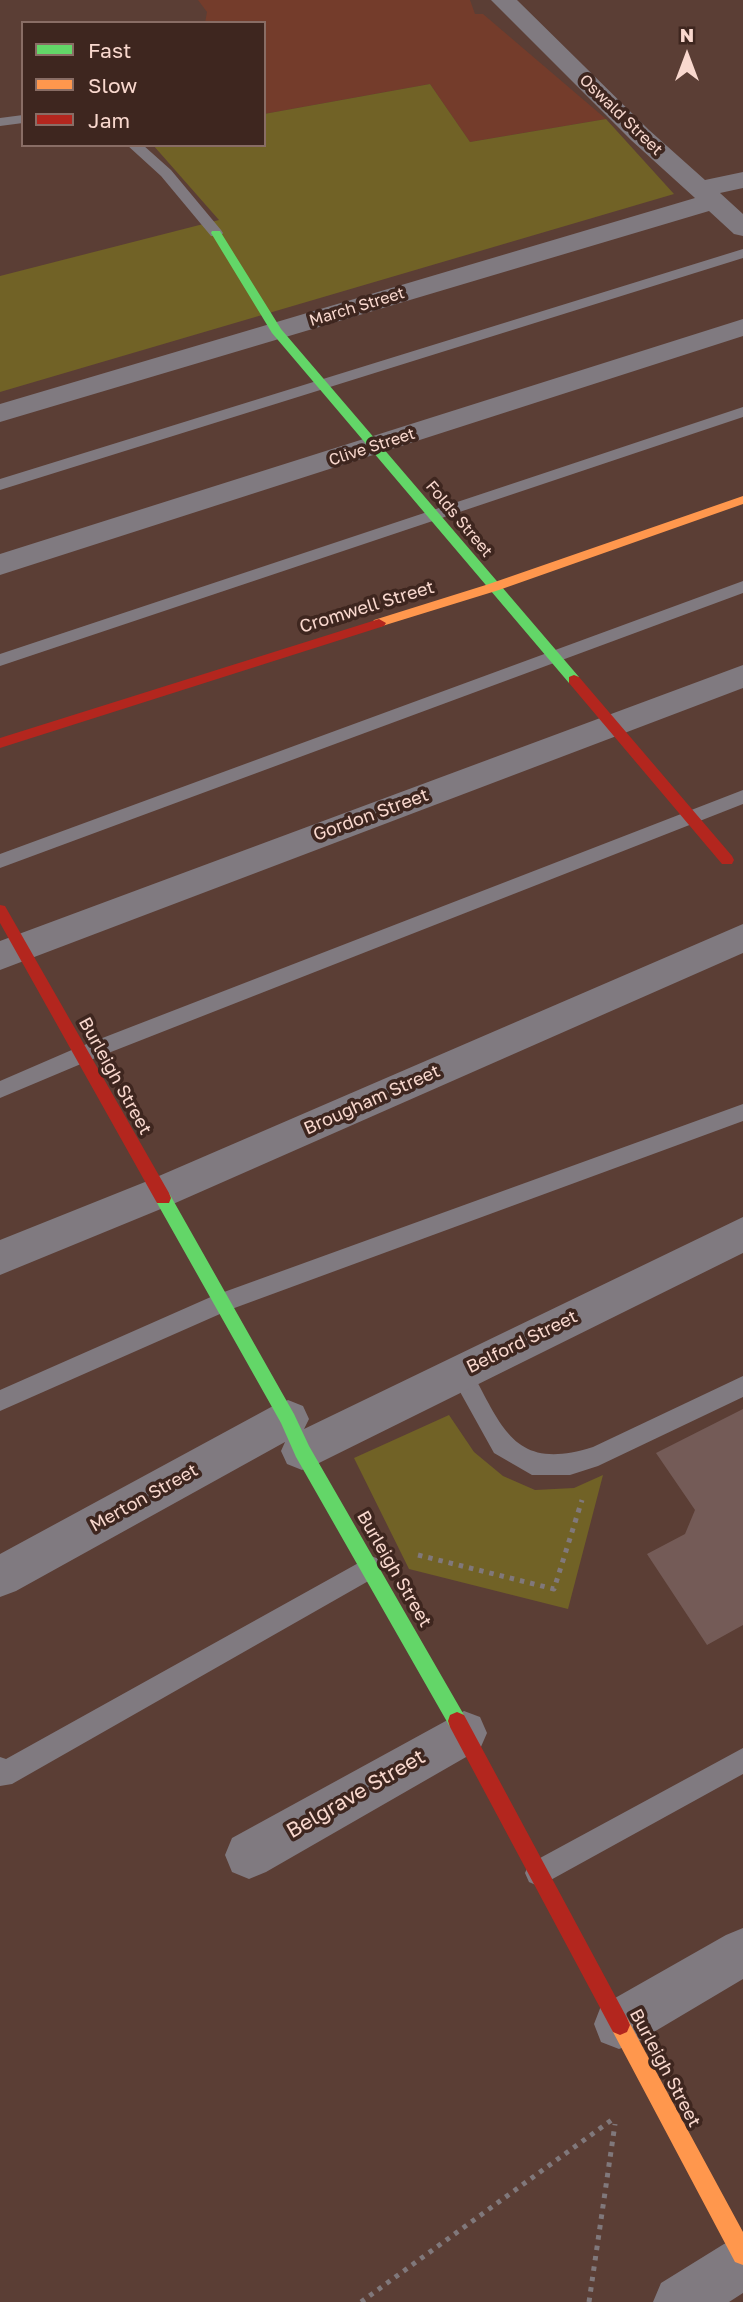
<!DOCTYPE html>
<html>
<head>
<meta charset="utf-8">
<style>
  body { margin:0 }
  #map { position:relative; width:743px; height:2302px; overflow:hidden; background:#5b3e35; font-family:"Golos Text",sans-serif }
  canvas { display:block }
  .legend { position:absolute; left:21px; top:21px; width:245px; height:126px; box-sizing:border-box; background:#3e261f; border:2px solid #896d65; margin:0; padding:9px 12px; list-style:none; font-size:21px; color:#f9d8ce }
  .legend li { display:flex; align-items:center; gap:14px; height:35px }
  .legend b { width:35px; border:2px solid #896d65 }
  .north { position:absolute; left:652px; top:21px; width:70px; height:70px; -webkit-text-stroke:5px #3e261f; paint-order:stroke; rotate:0deg; font-size:19px; font-weight:700; line-height:28px; text-align:center; color:#f9d8ce }
  .north::after { content:''; display:block; margin:auto; width:24px; height:32px; background:#f9d8ce; clip-path:polygon(50% 0,100% 100%,50% 72%,0 100%) }
</style>
</head>
<body>
<div id="map">
<canvas width="743" height="2302"></canvas>
<ul class="legend">
<li><b style="height:9px;background:#63d668"></b>Fast</li>
<li><b style="height:9px;background:#ff974d"></b>Slow</li>
<li><b style="height:9px;background:#b3261e"></b>Jam</li>
</ul>
<div class="north">N</div>
</div>
<script>
const context = document.querySelector('canvas').getContext('2d');
context.lineJoin = 'round';
function paint(path, color) { context.fillStyle = color; context.fill(path, 'evenodd'); }
function trace(path, color, width, dash) { context.strokeStyle = color; context.lineWidth = width; context.lineCap = dash ? 'butt' : 'round'; context.setLineDash(dash || []); context.stroke(path); }
function label(font, color, halo, rows, align = 'center') {
  context.font = font + ' "Golos Text",sans-serif'; context.lineWidth = 7; context.setLineDash([]); context.textBaseline = 'middle'; context.strokeStyle = halo; context.fillStyle = color; for (const [text, x, y, turn = 0] of rows) {
    context.save(); context.translate(x, y); context.rotate((+turn || 0) * Math.PI / 180); context.textAlign = isNaN(turn) ? turn : align; if (halo) context.strokeText(text, 0, 0); context.fillText(text, 0, 0); context.restore();
  }
}
paint(new Path2D(`
  M198,0H470L475,14H483L606,119L470,142L430,84L264,114V23H205L207,12Z`), '#743c2b');
paint(new Path2D(`
  M430,84L470,142L606,119L674,194L0,392V276L219,220L153,145H264V114Z
  M449,1415L474,1452L503,1476L535,1490L574,1488L603,1475L568,1609L409,1569L354,1458Z`), '#716226');
paint(new Path2D(`
  M743,1409V1625L707,1645L647,1554L685,1534L695,1510L656,1453Z`), '#745b57');
trace(new Path2D(`
  M418,1555L554,1589L582,1500
  M361,2302L613,2119
  M589,2302L615,2124`), '#80787b', 5, [4.5, 6]);
paint(new Path2D(`
  M23,115V123L0,126V118Z
  M127,145H143L171,170L221,230L223,233L221,236H211L161,176Z
  M743,249V258L0,490V479Z
  M743,407V417L0,666V654Z
  M743,581V593L0,868V854Z
  M743,790V804L88,1061L0,1098V1081L74,1049Z
  M743,1104V1121L229,1310L0,1411V1390L213,1296Z
  M460,1362L468,1365C502,1425 512,1473 593,1447L743,1376V1397L598,1466L570,1475H532L494,1453L449,1372L452,1365Z
  M371,1556L379,1559L383,1567L379,1575L12,1784L0,1786V1757L6,1759Z
  M743,1748V1774L547,1882L538,1886L529,1882L525,1873L529,1864Z`), '#807a80');
paint(new Path2D(`
  M491,0H517L649,130L705,180L743,172V188L720,193L743,214V236L734,234L709,211L0,422V404L695,198L631,140Z
  M743,319V336L0,575V554Z
  M743,665V688L0,970V941Z
  M743,924V953L173,1204L0,1275V1240L145,1182Z
  M743,1217V1253L317,1464L302,1470L287,1464L281,1451L285,1442L16,1591L0,1597V1554L273,1406L288,1400L303,1406L309,1419L304,1429Z
  M464,1711L480,1717L487,1733L480,1749L266,1872L249,1879L232,1872L225,1855L232,1838Z
  M743,1928V1979L637,2042L619,2049L601,2042L594,2024L601,2006L726,1935Z
  M743,2237V2293L729,2302H653L661,2283L724,2244Z`), '#807a80');
paint(new Path2D(`
  M212,231H220L281,329L579,677V683H569L272,333L211,233Z
  M163,1191L169,1193L294,1414L309,1446L464,1715L466,1721L464,1727L457,1730L450,1727L296,1457L281,1423L157,1203L155,1198L157,1193Z`), '#63d668');
paint(new Path2D(`
  M743,496V504L499,590L379,627L372,623L374,620L489,584Z
  M620,2015L627,2018L743,2232V2265L735,2262L613,2032L610,2025L613,2018Z`), '#ff974d');
paint(new Path2D(`
  M379,619L386,623L384,626L0,748V738Z
  M574,675L579,677L732,856L734,860L732,864H722L569,683V677Z
  M0,905L5,906L169,1193L171,1198L169,1203H157L0,923Z
  M457,1712L464,1715L627,2018L630,2025L627,2032L620,2035L613,2032L450,1727L448,1721L450,1715Z`), '#b3261e');
label('16px', '#f9d8ce', '#3e261f', [
  ["Oswald Street",621,115,44],
  ["March Street",357,307,-17],
  ["Clive Street",372,447,-18],
  ["Folds Street",459,519,50]
]);
label('18px', '#f9d8ce', '#3e261f', [
  ["Cromwell Street",367,607,-17],
  ["Gordon Street",371,815,-20],
  ["Burleigh Street",115,1076,61],
  ["Brougham Street",372,1100,-24],
  ["Belford Street",522,1342,-26],
  ["Merton Street",144,1498,-29],
  ["Burleigh Street",394,1569,60],
  ["Burleigh Street",665,2068,62]
]);
label('21px', '#f9d8ce', '#3e261f', [
  ["Belgrave Street",356,1794,-30]
]);
</script>
</body>
</html>
